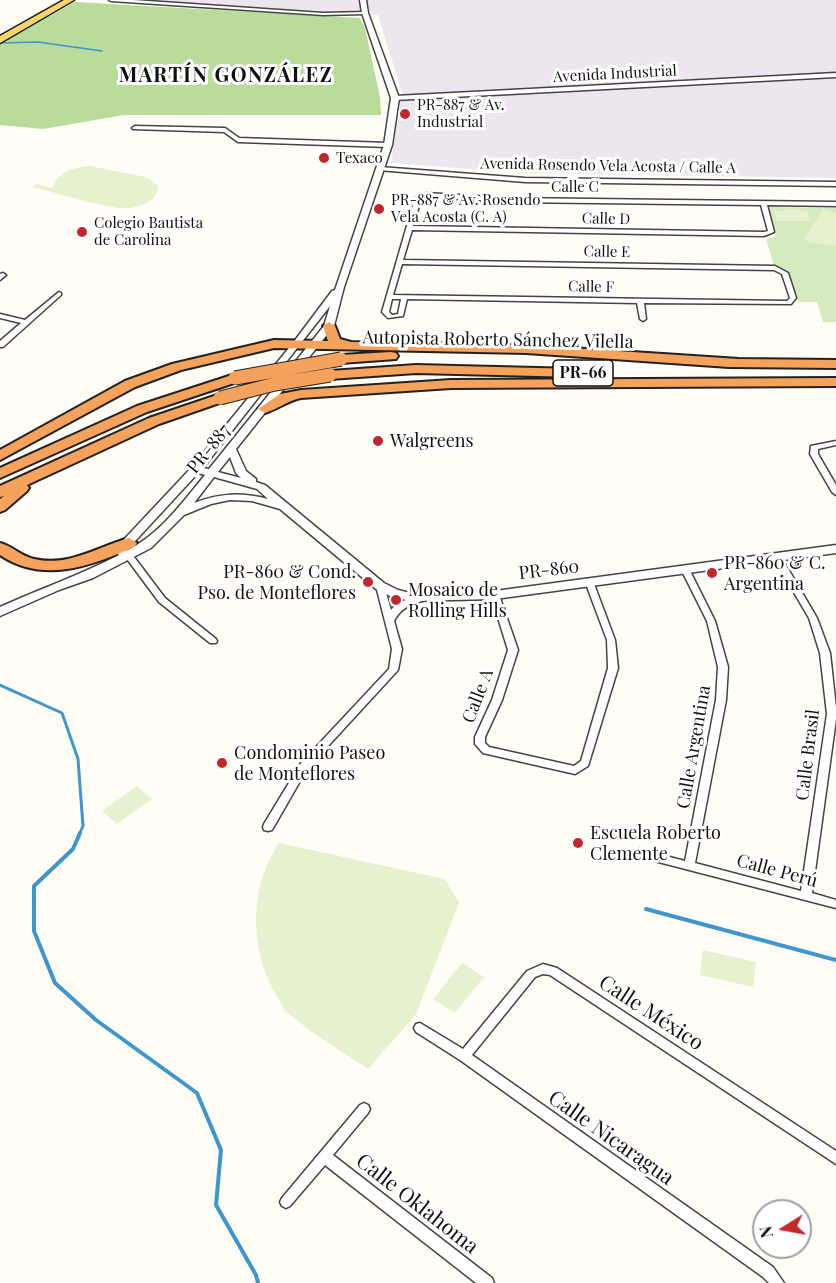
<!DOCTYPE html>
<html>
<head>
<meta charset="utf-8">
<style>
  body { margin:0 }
  #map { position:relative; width:836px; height:1283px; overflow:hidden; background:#fffdf5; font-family:"Playfair Display",serif }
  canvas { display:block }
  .north { position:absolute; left:752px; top:1199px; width:60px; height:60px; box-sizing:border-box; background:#fff; border:2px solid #a0a0a0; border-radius:50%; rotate:259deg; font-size:16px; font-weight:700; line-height:24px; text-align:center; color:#111 }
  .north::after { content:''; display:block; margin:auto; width:21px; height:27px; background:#c4262e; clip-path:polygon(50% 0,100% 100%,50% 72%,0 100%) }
</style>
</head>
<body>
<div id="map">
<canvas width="836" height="1283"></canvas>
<div class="north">N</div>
</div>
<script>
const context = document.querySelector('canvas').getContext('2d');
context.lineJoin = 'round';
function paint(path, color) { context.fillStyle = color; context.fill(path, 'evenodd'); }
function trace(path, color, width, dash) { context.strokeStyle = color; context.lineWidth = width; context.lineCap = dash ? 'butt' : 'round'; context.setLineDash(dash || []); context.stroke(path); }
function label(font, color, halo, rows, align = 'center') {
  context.font = font + ' "Playfair Display",serif'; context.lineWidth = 6; context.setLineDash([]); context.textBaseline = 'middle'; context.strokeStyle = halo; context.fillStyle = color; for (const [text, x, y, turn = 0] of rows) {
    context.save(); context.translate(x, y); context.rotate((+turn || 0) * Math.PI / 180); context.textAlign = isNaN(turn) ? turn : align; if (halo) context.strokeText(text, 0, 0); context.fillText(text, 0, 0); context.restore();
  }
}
paint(new Path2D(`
  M132,0H836V178L524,173L391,163L402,93L378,15Z`), '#eee6ef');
paint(new Path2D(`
  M769,207L836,208V322H823L817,302H799L787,272L774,266L766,239L774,237L776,234Z`), '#d5ebbd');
paint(new Path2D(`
  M75,2L360,18L365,28L380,97L381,115H124L43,129L0,125V44Z`), '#b9dc9c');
paint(new Path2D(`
  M90,166L146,177L158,186C160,203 132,210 119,208C90,204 61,194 33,187L37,184L53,188C58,171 73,168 90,166Z
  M783,209L807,211L810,221H777L774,211H784Z
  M823,209L836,213V246L808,242L804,239Z
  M137,786L152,799L117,824L102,811Z
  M279,843L445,879L459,903L416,1014L368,1069C342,1051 312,1034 289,1014C283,1009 280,1001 276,995C249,949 249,887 279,843Z
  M703,950L756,962L753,987L700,975Z
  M462,963L484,977L455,1013L433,999Z`), '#e6f2cf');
trace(new Path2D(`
  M0,43L38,42L102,51`), '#3f96cf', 1.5);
trace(new Path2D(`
  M0,685L62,713L78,759L83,826L79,835`), '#3f96cf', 3);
trace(new Path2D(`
  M80,833L73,849L34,886V931L55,983L96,1020L197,1093L221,1150L216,1205L256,1275L258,1283
  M646,909L836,960`), '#3f96cf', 4);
const minor = new Path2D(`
  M109,0H133L323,13L365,12L367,13L365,14L323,15L111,1Z
  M836,73V77L395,100L392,98L395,96Z
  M135,126L225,128L239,138L388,143L391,145L388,147L238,142L224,132L133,129L132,128Z
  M380,167L525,178L836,182V186L525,182L378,170L377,169Z
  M426,193L510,198L836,202V206L767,205L774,232L764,236L412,230L403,260L775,266L788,273L796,298L791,304L644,303L646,319L643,321L640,319L637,303L407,299L403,316L388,318L382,312L415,198ZM427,197L510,202L761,205L768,231L764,232L413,226L421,199ZM402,264L774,270L782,274L790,298L787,301L393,295ZM392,299H401L398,314L392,315L389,312Z
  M3,273L6,275L0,280V274Z
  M59,292L61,293V295L3,347H0V341L21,323L0,318V314L25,320Z
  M836,441V445L818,449V454L836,485V495L832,492L810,454L811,446Z
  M128,552L131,553L165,598L216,639L217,641L216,643H210L159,602L124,555Z
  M777,554L780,555L817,618L830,653L836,708V719L812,893L836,900V908L639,857L635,856L634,853L635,850L639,849L685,861L716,700L718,667L707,621L681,569L685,566L689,569L715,621L728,667L726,700L695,863L801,891L827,714L820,653L809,618L773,557Z
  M590,581L594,584L615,640L618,668L588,766L575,774L483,753L475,744V737L492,700L508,650L491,595L495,592L499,595L518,650L502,700L485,737V743L489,747L574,766L581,761L608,668L607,640L586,584Z
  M380,583L384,586L391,610C399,600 411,598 423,595L427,598L426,600C412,604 401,607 394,621L402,649L398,670L307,769L272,830L268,831L264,830L263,827L264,824L301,763L389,669L392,649L376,586Z
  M543,964L557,968L836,1151V1164L550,975L543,974L535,977L472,1055L773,1267L784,1283H769L763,1277L460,1060L416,1032L414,1028L416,1024L420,1023L463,1049L527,971Z
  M364,1103L368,1105L370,1109L368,1113L333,1155L492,1278L494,1283H476L325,1165L290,1206L286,1208L282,1206L280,1202L282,1198L360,1105Z`);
const tertiary = new Path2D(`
  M360,0H366L368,13L399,98L392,145L344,287L334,326L236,449L246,471L256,479V482L265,485L384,583L398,590L410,593L495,591L836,545V553L495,599L410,601L390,596L376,589L280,509L252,501L230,500L211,504L184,515L151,548L93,578L59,590L0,616V607C40,589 80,575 119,555L114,551L116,548L192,467L293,343L332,291L335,290L384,145L391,98L362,13ZM330,306L324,326L209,469L203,468ZM230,457L236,473L241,478L218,472ZM198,473L205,475C181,504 160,534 126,551ZM214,477L257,489L268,499C242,492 220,493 194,503Z`);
const primary = new Path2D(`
  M64,0H74L0,43V36Z`);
const motorway = new Path2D(`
  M329,322L335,326L340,339L351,342L526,345L739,359L836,360V368L729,367L526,353L274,348L181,370L135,387L0,460V450L125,381L172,364L274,340L328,341L323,326Z
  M391,352L396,353L398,356L396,359L341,363L334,359L341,355Z
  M416,365L578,369L585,373L578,377L416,373L330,379L323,375L330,371Z
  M235,374L240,375L242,378L240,381L147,412L0,478V468L137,406Z
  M836,378V386L451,388L301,398C287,401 278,409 265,413L258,409L280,394L301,390L451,380Z
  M220,394L227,398L225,401L159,424L27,485L29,488L27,491L5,510L0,512V499L4,496L0,497V486L149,418Z
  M129,538L137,543L134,547C92,566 43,584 0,555V543C12,546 21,556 34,559C69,567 97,547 129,538Z`);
trace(minor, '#444', 3);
trace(tertiary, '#444', 3);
trace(primary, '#222', 3);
trace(motorway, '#222', 4);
paint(minor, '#fff');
paint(tertiary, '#fff');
paint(primary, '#f9d66b');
paint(motorway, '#f5a25d');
const motorwayBridge = new Path2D(`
  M235,378L341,359
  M220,398L275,384L330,375`);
trace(motorwayBridge, '#222', 15, []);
trace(motorwayBridge, '#f5a25d', 13);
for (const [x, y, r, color] of [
  [405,114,6,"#c4262e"],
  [324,158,6,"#c4262e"],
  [379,209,6,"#c4262e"],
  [82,232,6,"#c4262e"],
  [378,441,6,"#c4262e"],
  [712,573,6,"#c4262e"],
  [368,582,6,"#c4262e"],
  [396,600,6,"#c4262e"],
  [222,763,6,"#c4262e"],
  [578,843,6,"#c4262e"]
]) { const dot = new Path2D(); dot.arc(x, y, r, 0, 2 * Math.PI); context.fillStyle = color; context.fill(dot); trace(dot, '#fff', 2); }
label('15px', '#111', '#fff', [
  ["Avenida Industrial",615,74,-3],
  ["Avenida Rosendo Vela Acosta / Calle A",608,166,1],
  ["Calle C",575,187],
  ["Calle D",606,219,1],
  ["Calle E",607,252,1],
  ["Calle F",591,287,1]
]);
label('15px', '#111', '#fff', [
  ["PR-887 & Av.",417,105],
  ["Industrial",417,122],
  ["Texaco",336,158],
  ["PR-887 & Av. Rosendo",391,200],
  ["Vela Acosta (C. A)",391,217],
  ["Colegio Bautista",94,223],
  ["de Carolina",94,240]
], 'left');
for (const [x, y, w] of [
  [583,373,60]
]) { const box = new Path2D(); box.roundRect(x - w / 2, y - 13, w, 26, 4.5); context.fillStyle = '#fff'; context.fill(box); trace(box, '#111', 1.5); }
label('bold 16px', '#111', null, [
  ["PR-66",583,373]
]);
label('18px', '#111', '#fff', [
  ["Autopista Roberto Sánchez Vilella",498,340,1],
  ["PR-887",209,449,-51],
  ["PR-860",549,570,-7],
  ["Calle A",478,696,-69],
  ["Calle Argentina",694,747,-80],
  ["Calle Brasil",808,755,-83],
  ["Calle Perú",777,871,15]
]);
label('18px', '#111', '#fff', [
  ["Walgreens",390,441],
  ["PR-860 & C.",724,563],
  ["Argentina",724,584],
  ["PR-860 & Cond.",356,572,"right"],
  ["Pso. de Monteflores",356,593,"right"],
  ["Mosaico de",408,590],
  ["Rolling Hills",408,611],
  ["Condominio Paseo",234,753],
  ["de Monteflores",234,774],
  ["Escuela Roberto",590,833],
  ["Clemente",590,854]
], 'left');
context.letterSpacing = '1.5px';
label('bold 20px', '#111', '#fff', [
  ["MARTÍN GONZÁLEZ",226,76]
]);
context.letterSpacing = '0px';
label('21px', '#111', '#fff', [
  ["Calle México",651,1013,33],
  ["Calle Nicaragua",611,1138,35],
  ["Calle Oklahoma",417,1204,38]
]);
</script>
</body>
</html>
